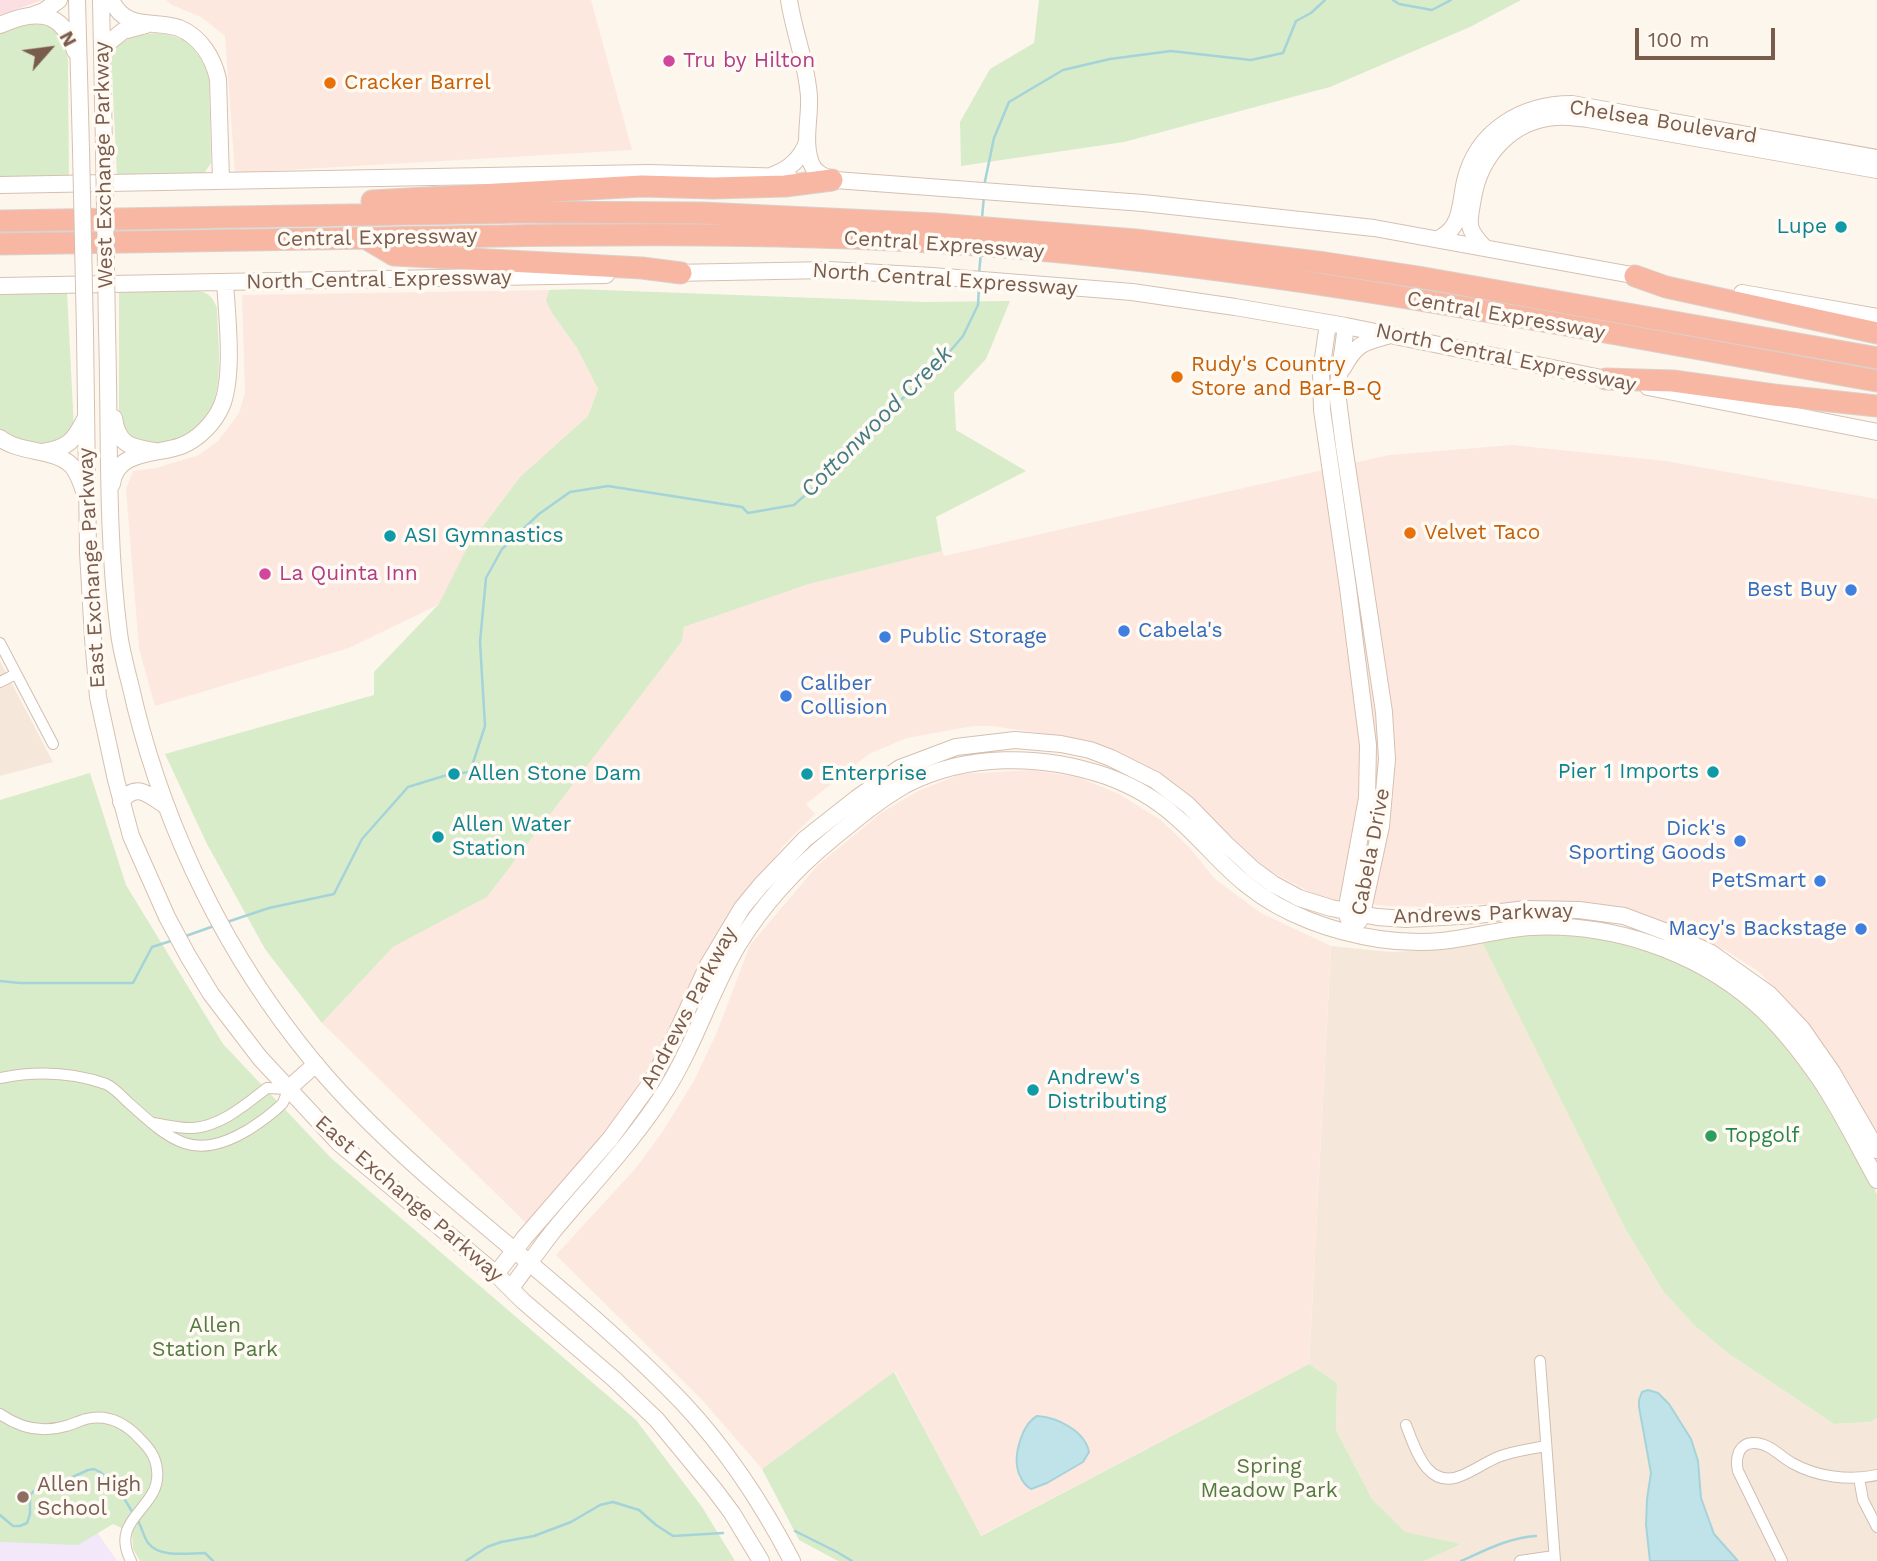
<!DOCTYPE html>
<html>
<head>
<meta charset="utf-8">
<style>
  body { margin:0 }
  #map { position:relative; width:1877px; height:1561px; overflow:hidden; background:#fdf6ec; font-family:"Work Sans",sans-serif }
  canvas { display:block }
  .north { position:absolute; left:14px; top:14px; width:70px; height:70px; -webkit-text-stroke:5px #fffaf3; paint-order:stroke; rotate:62deg; font-size:19px; font-weight:700; line-height:28px; text-align:center; color:#7a5c4d }
  .north::after { content:''; display:block; margin:auto; width:24px; height:32px; background:#7a5c4d; clip-path:polygon(50% 0,100% 100%,50% 72%,0 100%) }
  .scale { position:absolute; left:1635px; top:28px; width:140px; height:32px; box-sizing:border-box; border:4px solid #7a5c4d; border-top:0; padding-left:9px; font-size:21px; line-height:24px; white-space:nowrap; color:#7a5c4d; -webkit-text-stroke:5px #fffaf3; paint-order:stroke }
</style>
</head>
<body>
<div id="map">
<canvas width="1877" height="1561"></canvas>
<div class="north">N</div>
<div class="scale">100 m</div>
</div>
<script>
const context = document.querySelector('canvas').getContext('2d');
context.lineJoin = 'round';
function paint(path, color) { context.fillStyle = color; context.fill(path, 'evenodd'); }
function trace(path, color, width, dash) { context.strokeStyle = color; context.lineWidth = width; context.lineCap = dash ? 'butt' : 'round'; context.setLineDash(dash || []); context.stroke(path); }
function label(font, color, halo, rows, align = 'center') {
  context.font = font + ' "Work Sans",sans-serif'; context.lineWidth = 7; context.setLineDash([]); context.textBaseline = 'middle'; context.strokeStyle = halo; context.fillStyle = color; for (const [text, x, y, turn = 0] of rows) {
    context.save(); context.translate(x, y); context.rotate((+turn || 0) * Math.PI / 180); context.textAlign = isNaN(turn) ? turn : align; if (halo) context.strokeText(text, 0, 0); context.fillText(text, 0, 0); context.restore();
  }
}
paint(new Path2D(`
  M0,661L53,762L0,776Z
  M1481,940L1626,1230L1663,1291L1695,1326L1729,1354L1834,1424L1870,1422L1877,1418V1561H1424L1460,1544L1405,1533L1372,1499L1336,1430L1337,1383L1309,1364L1331,946L1391,952L1426,950Z`), '#f5e8da');
paint(new Path2D(`
  M166,0H591L632,150L235,173L225,36L201,17L172,5Z
  M549,290L546,301L552,313L577,348L598,389L588,416L520,477L468,546L440,604L349,648L155,706L139,649L126,489L133,471L156,468L199,455L218,441L239,413L245,393L242,295Z
  M1512,445L1666,461L1877,499V1139L1788,1004L1759,972L1727,951L1695,938L1580,905L1470,904L1428,907L1389,906L1325,900L1268,870L1193,801L1147,768L1103,746L1086,740L992,726H973L907,738L869,754L806,804L815,814L783,846L718,935L665,1042L606,1135L526,1223L322,1023L393,947L487,897L682,641L684,627L809,584L942,551L944,556L1389,455Z
  M1032,770L1078,777L1119,794L1161,820L1189,847L1215,879L1261,913L1331,946L1309,1364L980,1536L895,1372L762,1469L703,1401L556,1255L636,1168L663,1131L695,1079L717,1032L750,945L818,865L881,813L918,791L961,774Z`), '#fde8e0');
paint(new Path2D(`
  M0,1473L88,1519L117,1561H0Z`), '#f3e8fa');
paint(new Path2D(`
  M0,0H43L0,15Z`), '#fbdfe3');
paint(new Path2D(`
  M1039,0H1521L1470,27L1330,87L1124,142L961,166L960,122L990,69L1034,43Z
  M33,24C62,27 63,32 68,60L69,180L0,181V34L10,28Z
  M155,33L167,34L187,41L204,61L209,79L211,163L205,172L194,178H117L111,51C126,37 136,36 155,33Z
  M575,289L924,302L1010,301L986,359L954,393L956,430L1026,471L936,517L942,551L809,584L684,627L682,641L664,665L487,897L393,947L322,1023L265,949L207,844L165,754L374,695V672L439,604L468,546L520,477L588,416L598,389L577,348L552,313L546,301L549,290Z
  M119,291H199C209,293 213,298 217,308C218,355 232,428 171,441C152,445 148,447 129,440L119,411Z
  M67,292L74,429L66,441L35,446L7,435L0,429V294Z
  M90,773L126,885L223,1044L331,1158L636,1420L702,1507L735,1561H140L133,1549L132,1533L113,1524L78,1545L0,1542V800Z
  M1575,933L1642,947L1676,960L1720,984L1759,1015L1776,1033L1810,1078L1877,1194V1418L1870,1422L1834,1424L1729,1354L1695,1326L1663,1291L1626,1230L1481,940L1510,935Z
  M1309,1364L1337,1383L1336,1430L1372,1499L1405,1532L1461,1544L1424,1561H838L799,1540L762,1469L894,1372L981,1536Z`), '#d8ecc9');
const water = new Path2D(`
  M1648,1390L1658,1393L1669,1404L1691,1439L1698,1461L1701,1498L1714,1534L1738,1561H1650L1646,1525L1647,1499L1651,1473L1639,1407V1400L1642,1392Z
  M1037,1416C1057,1417 1085,1431 1089,1452L1083,1462L1047,1483L1031,1489C1024,1485 1018,1475 1017,1466C1015,1451 1023,1423 1037,1416Z`);
paint(water, '#bfe3e8');
trace(water, '#a5d3da', 2);
trace(new Path2D(`
  M1393,0L1399,4L1432,10L1451,0
  M984,186L994,138L1009,102L1063,70L1110,59L1171,51L1251,60L1283,53L1296,21L1311,13L1325,0
  M982,218L984,196
  M979,274L981,252
  M227,922L269,908L334,894L362,839L408,787L447,775L470,772L485,726L480,642L486,578L502,549L539,514L570,492L608,486L742,507L748,513L794,505L838,466L892,408L934,370L963,336L978,305L979,287
  M183,937L214,926
  M0,981L20,983H133L152,947L174,940
  M0,1515L13,1526H20L27,1523L30,1514V1495L37,1488L66,1480L88,1470L94,1469L100,1472L120,1489L125,1500L133,1513
  M137,1519C142,1527 144,1539 149,1544C160,1558 189,1553 205,1553L213,1561
  M795,1531L837,1552L852,1561
  M466,1561L487,1547L501,1542L534,1536L571,1522L600,1505L613,1502L639,1510L656,1525L673,1536L723,1533
  M1461,1561C1486,1550 1508,1538 1536,1536`), '#a5d3da', 2.5);
const street = new Path2D(`
  M0,643L53,744
  M0,682L16,674
  M0,1078C35,1071 72,1072 106,1084C115,1088 123,1098 130,1104C171,1141 194,1162 248,1130C259,1123 273,1113 282,1104C285,1100 286,1094 288,1089L267,1088C245,1105 221,1126 193,1128C180,1129 166,1125 153,1123
  M1540,1361L1555,1561
  M0,1414C20,1428 43,1433 66,1426C73,1424 79,1421 86,1419C107,1414 125,1423 139,1438C148,1447 156,1456 157,1470C162,1509 108,1517 131,1561
  M1406,1425C1416,1451 1428,1491 1463,1475C1475,1470 1486,1462 1498,1457C1513,1451 1530,1449 1546,1446
  M1859,1478L1863,1500L1877,1527
  M1520,1561L1554,1556
  M1782,1561L1738,1471C1735,1459 1738,1443 1754,1443C1769,1443 1780,1456 1792,1463C1817,1477 1849,1481 1877,1475`);
const secondary = new Path2D(`
  M77,0L81,149
  M101,0L104,148
  M111,0C127,32 153,19 179,28C201,37 213,58 218,79L221,180
  M789,0C794,33 807,64 809,97C810,119 803,142 811,163C815,173 823,176 832,180
  M33,15L44,11L59,0
  M0,25C35,9 63,10 75,51
  M103,47L123,31L146,25
  M773,175C790,169 801,159 807,142
  M822,179L1143,203L1374,228L1643,277
  M0,185L649,173L789,177
  M1440,238C1462,227 1460,203 1465,181C1477,130 1523,104 1572,104L1877,158
  M1484,247C1465,227 1469,223 1473,198C1480,156 1511,120 1556,117C1567,116 1577,118 1588,119L1877,170
  M671,273L829,270L932,276L1132,292L1235,307L1346,326L1616,381
  M0,286L606,275
  M1742,293L1877,317
  M1328,323L1321,372L1322,410L1348,588L1368,745L1367,798L1346,912L1349,920
  M1346,326L1337,392L1344,446L1384,712L1387,759L1381,826L1362,914L1359,921
  M107,329C110,431 106,532 119,633C122,657 130,681 135,705C167,834 228,958 313,1061C350,1106 400,1153 444,1191C525,1260 609,1326 683,1403C726,1449 763,1505 792,1561
  M85,333L88,552L93,638L98,697L116,780L131,836L167,917L188,956L211,994L260,1058L339,1143L496,1274L523,1301L614,1379L657,1420L714,1489L732,1513L761,1561
  M1343,368C1356,344 1362,343 1387,336
  M1648,387L1877,432
  M114,418C118,445 130,447 154,451
  M0,438C20,454 55,448 72,466C78,473 81,482 84,491
  M43,452C68,448 74,441 85,419
  M112,484C116,450 156,455 181,446C199,439 215,422 222,405C234,374 227,316 225,282
  M121,802C136,781 149,795 166,806
  M288,1089L316,1064
  M496,1274L525,1237L610,1139L650,1084L671,1045L708,965L742,908L761,885L805,839L857,798L900,768L956,747L1015,740L1061,744L1090,750L1111,758L1155,780L1188,805L1225,843L1254,870L1273,884L1299,898L1331,908L1377,917L1406,919L1477,915L1526,909L1579,910L1624,916L1664,931L1711,953L1769,994L1802,1029L1832,1072L1877,1150
  M511,1288C525,1269 539,1249 554,1230C592,1184 634,1141 666,1090C695,1044 710,992 738,945C763,904 795,869 833,838C856,819 879,800 905,785C966,753 1042,754 1106,776C1131,785 1156,799 1176,817C1201,838 1221,865 1247,885C1284,915 1333,932 1379,939C1399,942 1421,943 1442,941C1471,938 1501,929 1531,927C1611,923 1694,950 1755,1003C1779,1024 1801,1052 1819,1078C1841,1110 1858,1146 1877,1180`);
const highway = new Path2D(`
  M372,201L642,186L713,188L785,186L832,180
  M0,221L527,212L702,213L937,224L1136,240L1325,263L1418,277L1877,358
  M367,239L394,255L642,268L681,273
  M0,244C145,242 291,239 436,237C616,234 797,232 977,245C1280,267 1579,328 1877,381
  M1635,276L1666,287L1877,333
  M1606,379L1673,381L1774,395L1877,406`);
trace(street, '#d1beb0', 12);
trace(secondary, '#d6c0b0', 18);
trace(highway, '#dad1cd', 23);
trace(street, '#fff', 10);
trace(secondary, '#fff', 16);
trace(highway, '#f7b7a3', 21);
const secondaryBridge = new Path2D(`
  M104,148L107,329
  M81,149L85,333`);
trace(secondaryBridge, '#d6c0b0', 18, []);
trace(secondaryBridge, '#fff', 16);
for (const [x, y, r, color] of [
  [669,61,7,"#d1479c"],
  [330,83,7,"#e8710a"],
  [1841,227,7,"#0f9aa8"],
  [1177,377,7,"#e8710a"],
  [1410,533,7,"#e8710a"],
  [390,536,7,"#0f9aa8"],
  [265,574,7,"#d1479c"],
  [1851,590,7,"#3f7fe0"],
  [1124,631,7,"#3f7fe0"],
  [885,637,7,"#3f7fe0"],
  [786,696,7,"#3f7fe0"],
  [1713,772,7,"#0f9aa8"],
  [454,774,7,"#0f9aa8"],
  [807,774,7,"#0f9aa8"],
  [438,837,7,"#0f9aa8"],
  [1740,841,7,"#3f7fe0"],
  [1820,881,7,"#3f7fe0"],
  [1861,929,7,"#3f7fe0"],
  [1033,1090,7,"#0f9aa8"],
  [1711,1136,7,"#2e9e5b"],
  [23,1497,7,"#8d6e63"]
]) { const dot = new Path2D(); dot.arc(x, y, r, 0, 2 * Math.PI); context.fillStyle = color; context.fill(dot); trace(dot, '#fffaf3', 2.5); }
label('21px', '#b23c85', '#fffaf3', [
  ["Tru by Hilton",683,61],
  ["La Quinta Inn",279,574]
], 'left');
label('21px', '#c56008', '#fffaf3', [
  ["Cracker Barrel",344,83],
  ["Rudy's Country",1191,365],
  ["Store and Bar-B-Q",1191,389],
  ["Velvet Taco",1424,533]
], 'left');
label('21px', '#7a5c4d', '#fffaf3', [
  ["Chelsea Boulevard",1663,122,9],
  ["West Exchange Parkway",104,165,-91],
  ["Central Expressway",377,238,-1],
  ["Central Expressway",944,245,4],
  ["North Central Expressway",379,280,-1],
  ["North Central Expressway",945,280,4],
  ["Central Expressway",1506,316,10],
  ["North Central Expressway",1506,358,12],
  ["East Exchange Parkway",92,568,-93],
  ["Cabela Drive",1371,852,-79],
  ["Andrews Parkway",1483,914,-2],
  ["Andrews Parkway",689,1008,-62],
  ["East Exchange Parkway",409,1199,41]
]);
label('21px', '#0d838f', '#fffaf3', [
  ["Lupe",1827,227,"right"],
  ["ASI Gymnastics",404,536],
  ["Pier 1 Imports",1699,772,"right"],
  ["Allen Stone Dam",468,774],
  ["Enterprise",821,774],
  ["Allen Water",452,825],
  ["Station",452,849],
  ["Andrew's",1047,1078],
  ["Distributing",1047,1102]
], 'left');
label('21px', '#366cbe', '#fffaf3', [
  ["Best Buy",1837,590],
  ["Cabela's",1138,631,"left"],
  ["Public Storage",899,637,"left"],
  ["Caliber",800,684,"left"],
  ["Collision",800,708,"left"],
  ["Dick's",1726,829],
  ["Sporting Goods",1726,853],
  ["PetSmart",1806,881],
  ["Macy's Backstage",1847,929]
], 'right');
label('21px', '#27864d', '#fffaf3', [
  ["Topgolf",1725,1136]
], 'left');
label('21px', '#537a41', '#fffaf3', [
  ["Allen",215,1326],
  ["Station Park",215,1350],
  ["Spring",1269,1467],
  ["Meadow Park",1269,1491]
]);
label('21px', '#785e54', '#fffaf3', [
  ["Allen High",37,1485],
  ["School",37,1509]
], 'left');
label('italic 23px', '#437c86', '#fffaf3', [
  ["Cottonwood Creek",877,422,-45]
]);
</script>
</body>
</html>
